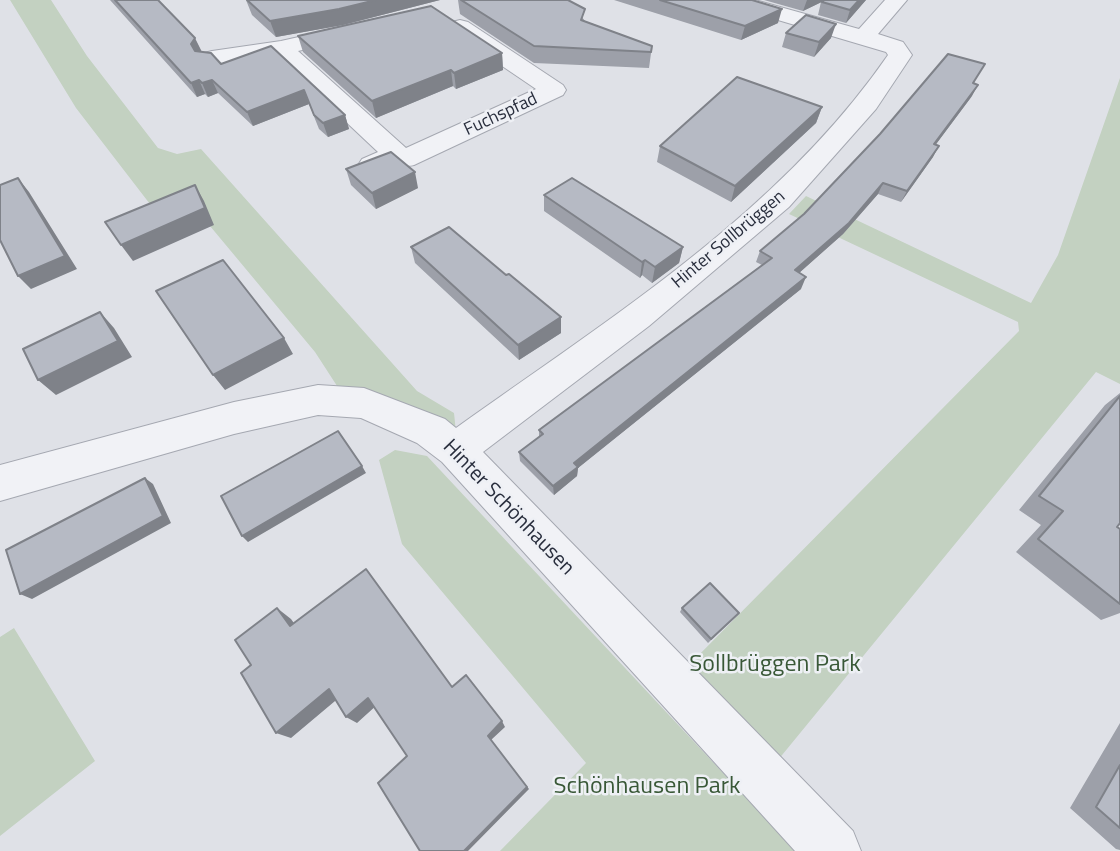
<!DOCTYPE html>
<html>
<head>
<meta charset="utf-8">
<style>
  body { margin:0 }
  canvas { display:block; background:#dfe1e7 }
</style>
</head>
<body>
<canvas width="1120" height="851"></canvas>
<script>
const context = document.querySelector('canvas').getContext('2d');
context.lineJoin = 'round';
function paint(path, color) { context.fillStyle = color; context.fill(path, 'evenodd'); }
function trace(path, color, width, dash) { context.strokeStyle = color; context.lineWidth = width; context.lineCap = dash ? 'butt' : 'round'; context.setLineDash(dash || []); context.stroke(path); }
function label(font, color, halo, rows, align = 'center') {
  context.font = font + ' "Titillium Web",sans-serif'; context.lineWidth = 5; context.setLineDash([]); context.textBaseline = 'middle'; context.strokeStyle = halo; context.fillStyle = color; for (const [text, x, y, turn = 0] of rows) {
    context.save(); context.translate(x, y); context.rotate((+turn || 0) * Math.PI / 180); context.textAlign = isNaN(turn) ? turn : align; if (halo) context.strokeText(text, 0, 0); context.fillText(text, 0, 0); context.restore();
  }
}
paint(new Path2D(`
  M10,0H51L87,56L158,148L177,154L201,149L417,391L454,413L456,432L339,389L315,352L190,202L153,208L76,108Z
  M1120,78V384L1096,372L778,760L689,665L1019,331L1018,322L789,214L806,196L1031,303L1058,255Z
  M395,450L427,456L796,851H500L586,763L402,544L379,460Z
  M14,628L95,761L0,836V637Z`), '#c3d1c1');
const street = new Path2D(`
  M720,0H755L859,29L885,0H907L878,34L903,42L912,55L876,109L789,207L649,326L483,452L853,831L861,851H795L442,462L417,443L361,418L318,415L234,434L0,501V465L234,402L318,385L364,388L445,419L456,428C610,318 779,213 888,55L886,52L724,4Z
  M460,20L468,22L563,85L566,90L563,95L414,165C407,167 403,165 396,165C383,165 377,175 362,171L358,165L362,159L378,152L276,56L212,65L204,63L200,58L204,53L212,51L281,41L352,25L360,27L363,32L360,37L298,51L406,148L536,89L452,32L449,27L452,22Z`);
trace(street, '#a5a8b1', 2);
paint(street, '#f1f2f6');
paint(new Path2D(`
  M110,0H158L202,52L221,64L345,115L349,129L328,137L319,129L309,104L253,126L218,93L208,97L205,94L197,97Z
  M246,0H440L343,25L276,37L252,15Z
  M458,0H568L585,21L652,46L649,68L534,63L460,14Z
  M614,0H752L778,23L741,40Z
  M764,0H866L846,23L818,15L821,2L803,11Z
  M786,33L831,38L814,57L782,47Z
  M298,36L502,53L503,70L456,89L453,86L376,118L303,52Z
  M972,96L936,144L933,157L901,202L878,194L843,234L799,273L801,289L578,468L577,476L554,495L520,461L519,452L539,437V430L762,265L756,262L760,251Z
  M822,107L816,123L731,202L657,162L660,146Z
  M346,169L418,188L376,209L351,185Z
  M544,195L683,247L679,263L652,283L642,275L640,278L544,211Z
  M411,247L506,275L561,317V333L519,360L415,263Z
  M1120,393V523L1117,527L1120,529V613L1101,620L1016,552L1041,525L1019,510L1105,405Z
  M682,608L739,613L708,643L680,612Z
  M1120,723V850L1116,849L1070,808Z`), '#9da0a9');
paint(new Path2D(`
  M376,0H440L343,25L276,37L270,21Z
  M807,0H826L803,11Z
  M859,0H866L846,23L850,10Z
  M782,9L778,23L741,40L745,26Z
  M836,24L831,38L814,57L819,42Z
  M195,38L202,52L197,58L191,44Z
  M502,53L503,70L456,89L454,73Z
  M451,70L453,86L376,118L372,101Z
  M199,80L205,94L197,97L191,83Z
  M212,80L218,93L208,97L202,83Z
  M978,85L972,96L928,155L934,144Z
  M304,90L309,104L253,126L247,112Z
  M822,107L816,123L731,202L735,186Z
  M345,115L349,129L328,137L323,123Z
  M939,146L933,157L901,202L907,191Z
  M415,172L418,188L376,209L372,193Z
  M18,178L29,192L77,269L31,289L18,276Z
  M883,183L878,194L843,234L790,281L795,270Z
  M195,185L204,201L214,225L133,261L121,245Z
  M683,247L679,263L652,283L655,267Z
  M645,260L642,275L640,278L642,262Z
  M806,277L801,289L578,468L577,476L554,495L553,486L574,463Z
  M100,312L114,328L132,357L56,395L38,380Z
  M561,317V333L519,360L518,345Z
  M284,338L293,354L225,390L213,375Z
  M362,466L366,473L248,542L242,536Z
  M145,478L153,484L171,523L32,599L20,594Z
  M277,608L291,619L303,636L290,626Z
  M329,689L341,696L291,738L276,733Z
  M368,698L378,704L357,723L346,717Z
  M502,721L505,727L491,740L529,789L468,851H464L488,736Z`), '#7f8289');
const building = new Path2D(`
  M115,0H158L195,38L191,44L195,51L211,53L221,64L271,46L345,115L323,123L314,115L304,90L247,112L212,80L202,83L199,80L191,83Z
  M247,0H376L339,9L270,21Z
  M461,0H568L585,9L581,20L652,46L651,52L534,46Z
  M660,0H752L782,9L745,26Z
  M824,0H859L850,10L822,2Z
  M431,6L502,53L454,73L451,70L372,101L298,36Z
  M806,15L836,24L819,42L786,33Z
  M948,54L985,64L973,83L978,85L934,144L939,146L907,191L883,183L849,223L795,270L806,277L574,463L578,467L553,486L519,452L543,434L539,430L772,258L760,251L804,214L880,134Z
  M737,77L822,107L735,186L660,146Z
  M391,152L415,172L372,193L346,169Z
  M18,178L65,256L18,276L0,240V185Z
  M572,178L683,247L655,267L645,260L642,262L544,195Z
  M195,185L205,208L121,245L105,222Z
  M449,227L506,275L509,274L561,317L518,345L411,247Z
  M223,260L284,338L213,375L156,291Z
  M100,312L118,341L38,380L23,349Z
  M1120,396V523L1117,527L1120,529V604L1038,539L1063,511L1039,496Z
  M338,431L362,466L242,536L221,496Z
  M145,478L163,516L20,594L6,550Z
  M366,569L452,687L466,675L502,721L488,736L527,787L464,851H420L378,783L407,756L368,698L346,717L329,689L276,733L241,673L251,665L235,640L277,608L290,626Z
  M710,583L739,613L711,639L682,608Z
  M1120,765V828L1096,807Z`);
paint(building, '#b6bac4');
trace(building, '#7f8289', 2);
label('18px', '#292e3d', '#eef0f5', [
  ["Fuchspfad",501,115,-25],
  ["Hinter Sollbrüggen",729,240,-40]
]);
label('21px', '#292e3d', '#eef0f5', [
  ["Hinter Schönhausen",508,508,46]
]);
label('24px', '#395837', '#eef0f5', [
  ["Sollbrüggen Park",775,665],
  ["Schönhausen Park",647,787]
]);
</script>
</body>
</html>
